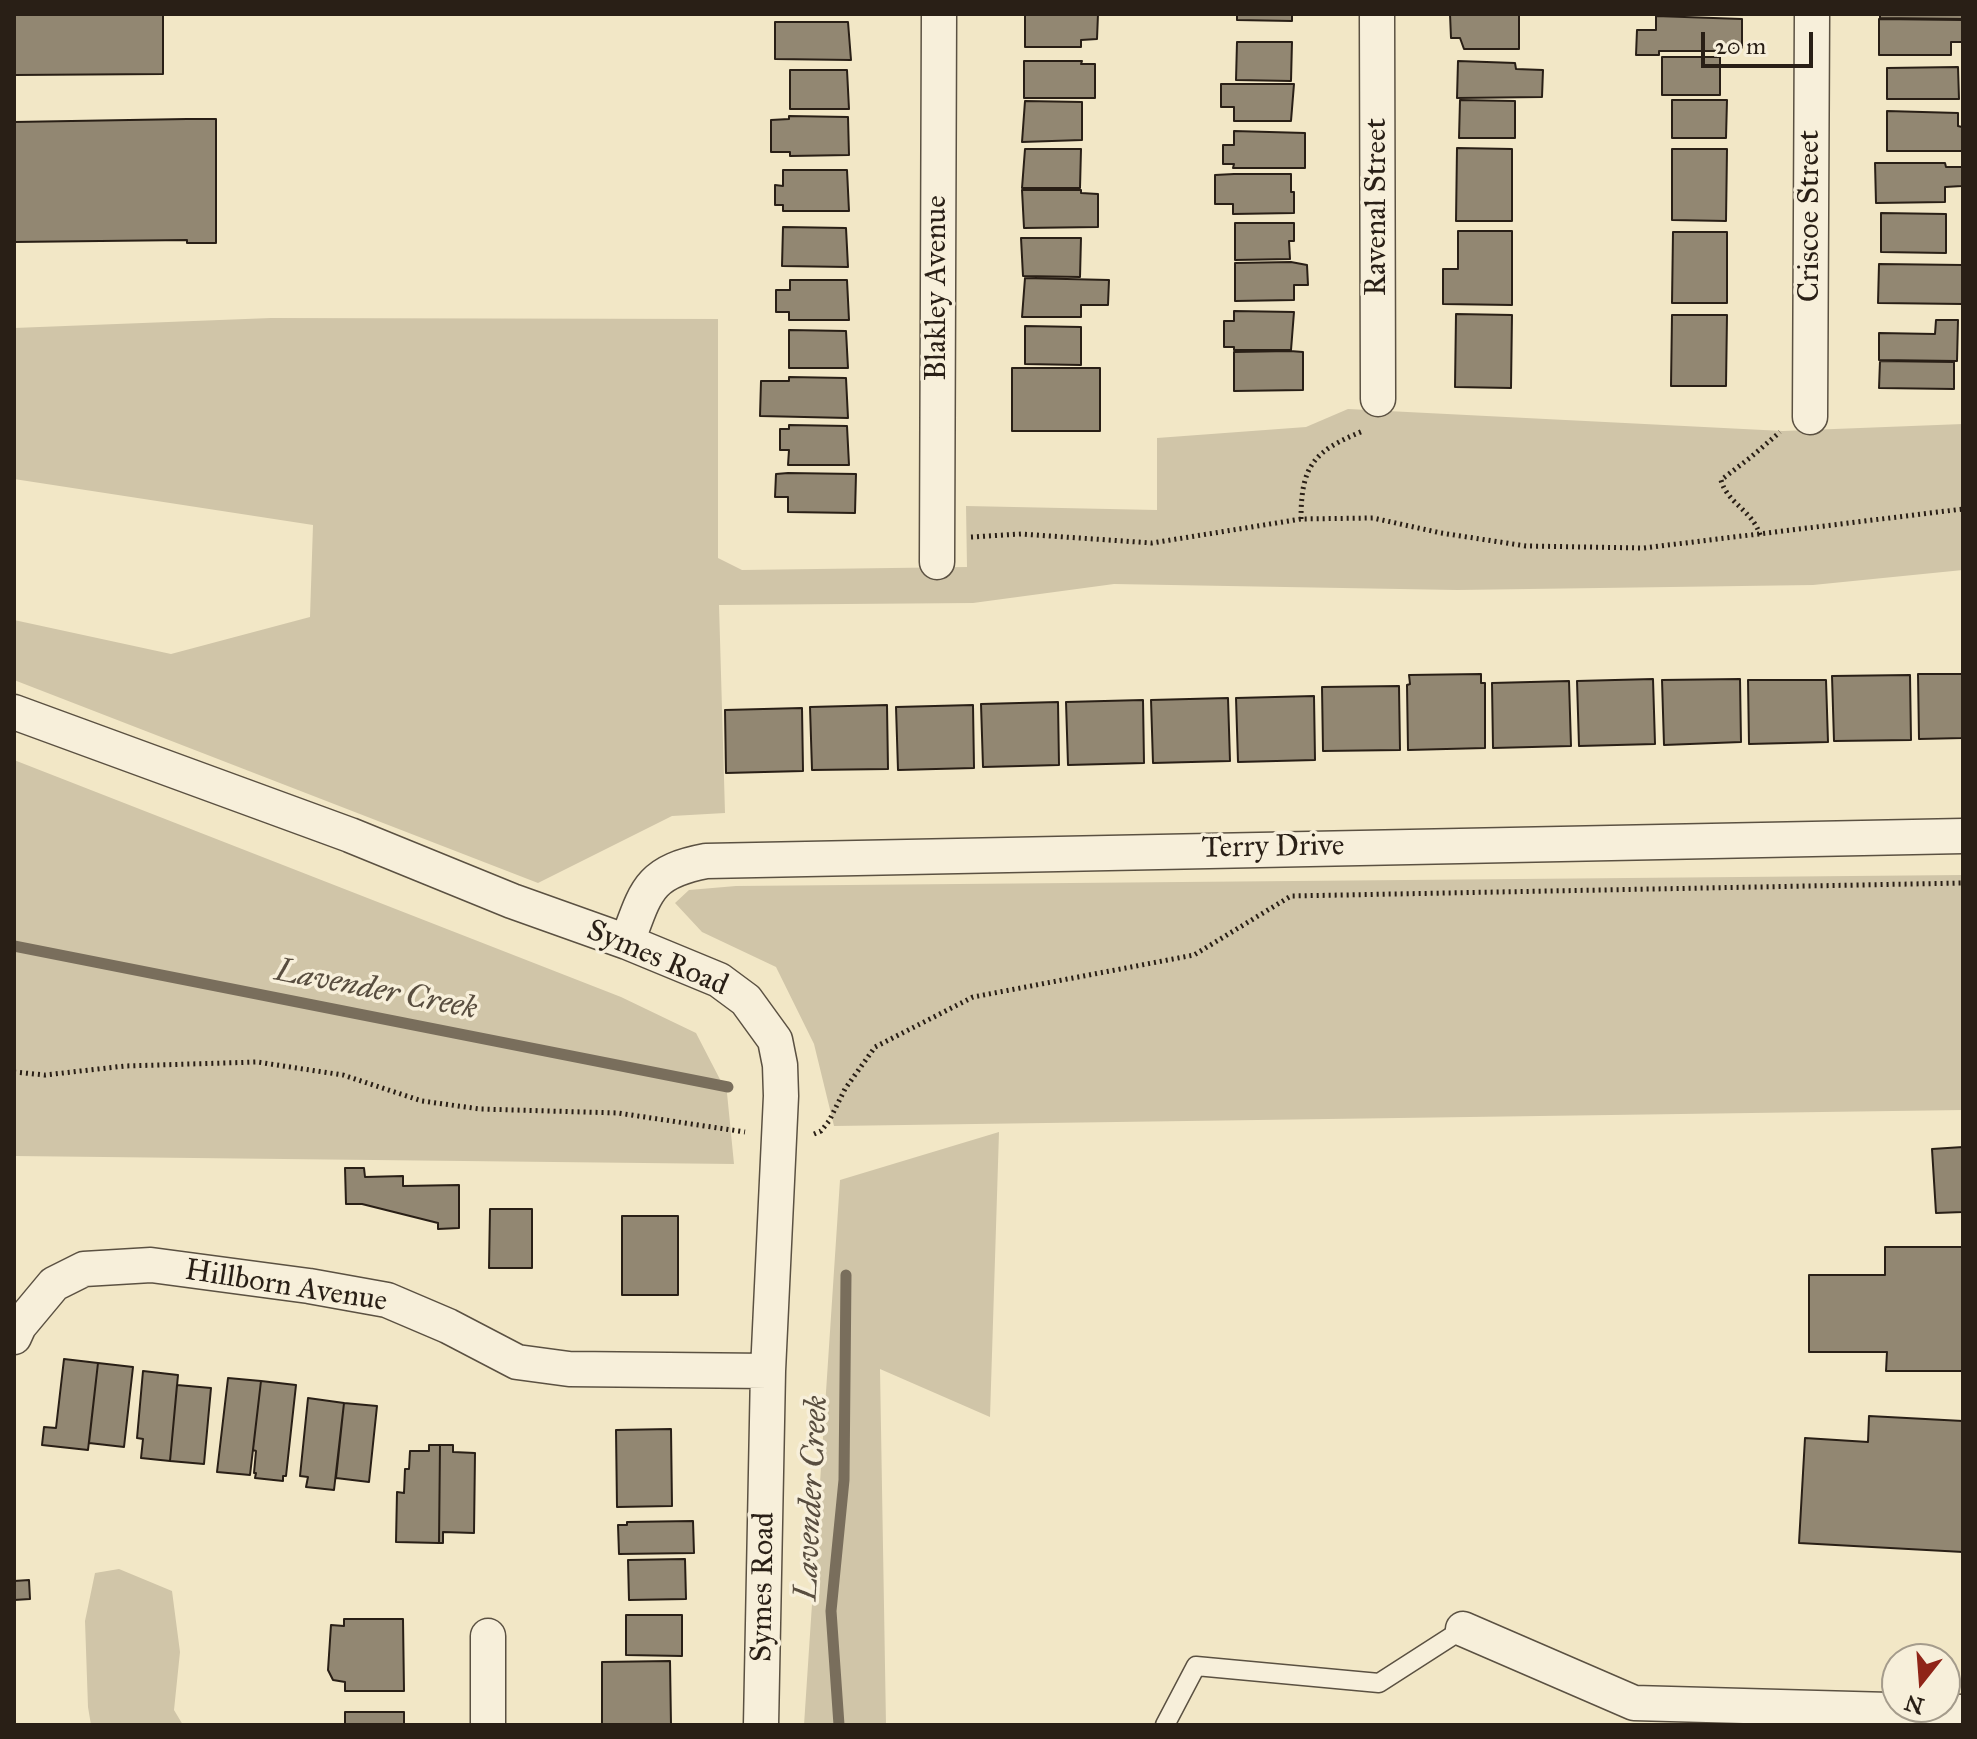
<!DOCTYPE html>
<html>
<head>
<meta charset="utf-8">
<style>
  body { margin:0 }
  #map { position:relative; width:1977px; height:1739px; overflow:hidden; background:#f2e7c6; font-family:"IM FELL Great Primer",serif }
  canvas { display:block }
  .frame { position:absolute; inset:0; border:16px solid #291f16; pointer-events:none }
  .north { position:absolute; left:1881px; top:1643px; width:80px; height:80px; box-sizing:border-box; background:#f7efda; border:2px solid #a59c8c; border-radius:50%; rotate:197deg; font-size:22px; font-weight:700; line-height:32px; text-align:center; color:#291f16 }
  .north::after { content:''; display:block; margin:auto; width:28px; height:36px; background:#8f2418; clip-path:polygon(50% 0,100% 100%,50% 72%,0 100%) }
  .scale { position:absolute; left:1701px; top:32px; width:112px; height:36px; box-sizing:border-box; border:4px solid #291f16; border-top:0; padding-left:10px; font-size:24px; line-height:28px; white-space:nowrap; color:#291f16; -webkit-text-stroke:6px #f7efda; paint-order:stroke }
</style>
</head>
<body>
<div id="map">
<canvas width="1977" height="1739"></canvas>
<div class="frame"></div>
<div class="north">N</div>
<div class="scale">20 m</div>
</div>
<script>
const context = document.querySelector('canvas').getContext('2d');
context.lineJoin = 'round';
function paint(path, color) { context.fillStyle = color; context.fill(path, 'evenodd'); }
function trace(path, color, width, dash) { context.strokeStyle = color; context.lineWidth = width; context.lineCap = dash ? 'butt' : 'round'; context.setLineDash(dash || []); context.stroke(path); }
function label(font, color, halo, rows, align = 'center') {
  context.font = font + ' "IM FELL Great Primer",serif'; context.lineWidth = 7; context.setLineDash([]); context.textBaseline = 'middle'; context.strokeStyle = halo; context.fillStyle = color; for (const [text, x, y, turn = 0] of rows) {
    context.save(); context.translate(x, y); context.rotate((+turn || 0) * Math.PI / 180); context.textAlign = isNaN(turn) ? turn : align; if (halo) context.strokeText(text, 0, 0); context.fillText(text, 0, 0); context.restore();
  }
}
paint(new Path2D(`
  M271,318L718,319V558L742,570L967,567L966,506L1157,510V438L1306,427L1348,409L1783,431L1963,424V570L1813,585L1457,590L1114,584L973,603L719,605L725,813L672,816L538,883L14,680V620L171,654L310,617L313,525L14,479V328Z
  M14,760L621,997L696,1033L727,1093L734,1164L14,1156Z
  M1963,875V1110L834,1126L814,1044L776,967L702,932L675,903L689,890L736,886Z
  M999,1132L990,1417L880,1369L886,1725H804L840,1180Z
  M119,1569L172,1591L180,1652L174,1710L183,1725H91L88,1707L85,1621L95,1573Z`), '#d0c5a8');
trace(new Path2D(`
  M14,946L728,1087
  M839,1725L831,1611L844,1480L846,1275`), '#796e5c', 11);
const building = new Path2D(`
  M14,14H163V74L14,75Z
  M1025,14H1098L1097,39L1081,40V47H1025Z
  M1237,14H1292V21L1237,20Z
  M1450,14H1519V49H1464L1460,38H1451Z
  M1880,14H1963V19L1880,18Z
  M1656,16L1742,19V48H1727V51H1659V55H1636L1637,30H1656Z
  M1879,19L1963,20V42H1951V55H1879Z
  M775,22H848L851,60L775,59Z
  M1237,42H1292L1291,81L1236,80Z
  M1662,57H1720V95H1662Z
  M1024,61H1082L1081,64H1095V98H1024Z
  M1458,61L1515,63L1516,69L1543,70L1542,97L1457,98Z
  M1958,67L1959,99H1887V68Z
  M790,70H847L849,109H790Z
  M1221,84H1294L1291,121H1234V107H1221Z
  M1460,100L1515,101V138H1459Z
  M1672,100H1727L1726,138H1672Z
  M1025,101L1082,102V140L1022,142Z
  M1887,111L1958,113V126L1962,127V151H1887Z
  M789,116L848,117L849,155L790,156V152H771V120L789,119Z
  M187,119H216V243H187V240L14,242V122Z
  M1234,131L1305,133V168H1233L1234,164H1223V145H1234Z
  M1457,148L1512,149V221H1456Z
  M1025,149H1081L1080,188H1022Z
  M1672,149H1727L1726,221L1672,220Z
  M1875,163H1945L1946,167H1962V186L1945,187V202L1876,203Z
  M783,170H847L849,211H783V205H775V185L783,186Z
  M1234,174H1291V192H1294V213L1233,214V204H1215V175Z
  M1022,190H1081V193L1098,194V227L1024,228Z
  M1881,213L1946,214V253L1881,252Z
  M1235,223H1294V241H1289L1290,259L1235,260Z
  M783,227L846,228L848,267L782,266Z
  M1458,231H1512V305L1443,304V269H1458Z
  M1673,232H1727V303H1672Z
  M1021,238H1081L1080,277L1023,276Z
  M1291,262L1307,265L1308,285H1294V300L1235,301V263Z
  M1879,264L1963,265V304L1878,303Z
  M1025,278L1109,280L1108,305H1081V317H1022Z
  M790,280H847L849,320H789V312H776V290H790Z
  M1234,311L1294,312L1291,350H1234V347H1224V321H1234Z
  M1456,314L1512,315L1511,388L1455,387Z
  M1672,315H1727L1726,386H1671Z
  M1936,320H1958L1957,361L1879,360V333L1935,334Z
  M1025,326L1081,327V365L1025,364Z
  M789,330L846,331L848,368H789Z
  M1290,351L1303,352V390L1234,391V352Z
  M1880,361L1954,362V389L1879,388Z
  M1012,368H1100V431H1012Z
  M789,377L846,378L848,418L760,416L761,381H789Z
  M789,425L847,426L849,465H788L789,450H780V429H789Z
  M788,473L856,474L855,513L788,512V497H775L776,474Z
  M1481,674V683H1485V748L1408,750L1407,685L1410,684L1409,675Z
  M1918,674H1963V738L1919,739Z
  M1910,675L1911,740L1834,741L1832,676Z
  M1653,679L1655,744L1579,746L1577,681Z
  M1740,679L1741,742L1664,745L1662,680Z
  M1748,680H1826L1828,742L1749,744Z
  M1569,681L1571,746L1493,748L1492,683Z
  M1399,686L1400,750L1323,751L1322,687Z
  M1314,696L1315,760L1238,762L1236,698Z
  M1228,698L1230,761L1153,763L1151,700Z
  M1143,700L1144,763L1068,765L1066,702Z
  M1058,702L1059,765L983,767L981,704Z
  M887,705L888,769L812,770L810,707Z
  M973,705L974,768L898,770L896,707Z
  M802,708L803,771L726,773L725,710Z
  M1963,1147V1212L1936,1213L1932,1149Z
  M345,1168H364L365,1177L403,1176V1186L459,1185V1228L438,1229V1223L362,1204H346Z
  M490,1209H532V1268H489Z
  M622,1216H678V1295H622Z
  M1885,1247H1963V1371H1886L1887,1352H1809V1275H1885Z
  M64,1359L98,1363L88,1450L42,1445L44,1427L56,1428Z
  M98,1363L133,1367L124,1447L89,1443Z
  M143,1371L178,1375L170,1461L141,1458L143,1439L137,1438Z
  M228,1378L261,1381L250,1475L217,1472Z
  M261,1381L296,1385L286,1476H283V1481L255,1478L256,1473H254L256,1451L253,1450Z
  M177,1385L211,1388L204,1464L170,1461Z
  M308,1398L344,1403L334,1490L306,1487L308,1477L300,1476Z
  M344,1403L377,1406L369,1482L336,1478Z
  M1869,1416L1963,1421V1552L1799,1543L1805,1438L1868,1442Z
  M671,1429L672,1506L617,1507L616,1430Z
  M429,1445H440L439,1543L396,1542L397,1492L404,1493L405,1469H409L410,1451H429Z
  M440,1445H453V1452L475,1453L474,1533L443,1532V1543H439Z
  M693,1521L694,1553L619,1554L618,1525H627V1522Z
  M685,1559L686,1599L629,1600L628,1560Z
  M29,1580L30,1599L14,1600V1581Z
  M626,1615H682V1656L626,1655Z
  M344,1619H403L404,1691H345V1682L333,1680L328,1670L331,1625L344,1626Z
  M670,1661L671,1725H602V1662Z
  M345,1712H404V1725H345Z`);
paint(building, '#928772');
trace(building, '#291f16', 2);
const lane = new Path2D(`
  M1165,1725L1196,1666L1379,1683L1463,1629`);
const street = new Path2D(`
  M1377,14L1378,399
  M1810,417L1812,14
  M937,562L939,14
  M14,712L350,835L512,901L627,942L719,980L746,1000L775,1040L780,1065L781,1096L768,1371L761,1725
  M627,942C646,891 648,872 706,861L1963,836
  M14,1337L19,1326L54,1284L84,1269L151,1265L309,1286L387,1300L448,1326L517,1362L569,1369L768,1371
  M1463,1629L1634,1703L1963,1712
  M488,1725V1636`);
trace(lane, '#5b5142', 21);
trace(street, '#5b5142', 37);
trace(new Path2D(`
  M1301,519C1301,465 1314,451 1363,431
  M1760,535C1753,511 1727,503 1721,480L1751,457L1780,432
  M971,537L1021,534L1152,543L1301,519L1373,518L1441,533L1526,546L1644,548L1963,509
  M14,1072L45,1075L125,1066L257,1062L343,1075L422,1101L480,1109L618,1113L745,1132
  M814,1134L821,1131L829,1121L845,1089L875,1047L973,997L1194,955L1291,896L1963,883`), '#291f16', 5, [2, 4]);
trace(lane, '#f7efda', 18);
trace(street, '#f7efda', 34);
label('30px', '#291f16', '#f7efda', [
  ["Ravenal Street",1378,207,-90],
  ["Criscoe Street",1811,216,-90],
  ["Blakley Avenue",938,288,-90],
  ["Terry Drive",1273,848,-1],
  ["Symes Road",657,959,23],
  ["Hillborn Avenue",286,1287,9],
  ["Symes Road",764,1587,-89]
]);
label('italic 32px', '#584d3f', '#f7efda', [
  ["Lavender Creek",376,991,11],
  ["Lavender Creek",813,1498,-87]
]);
</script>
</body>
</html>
